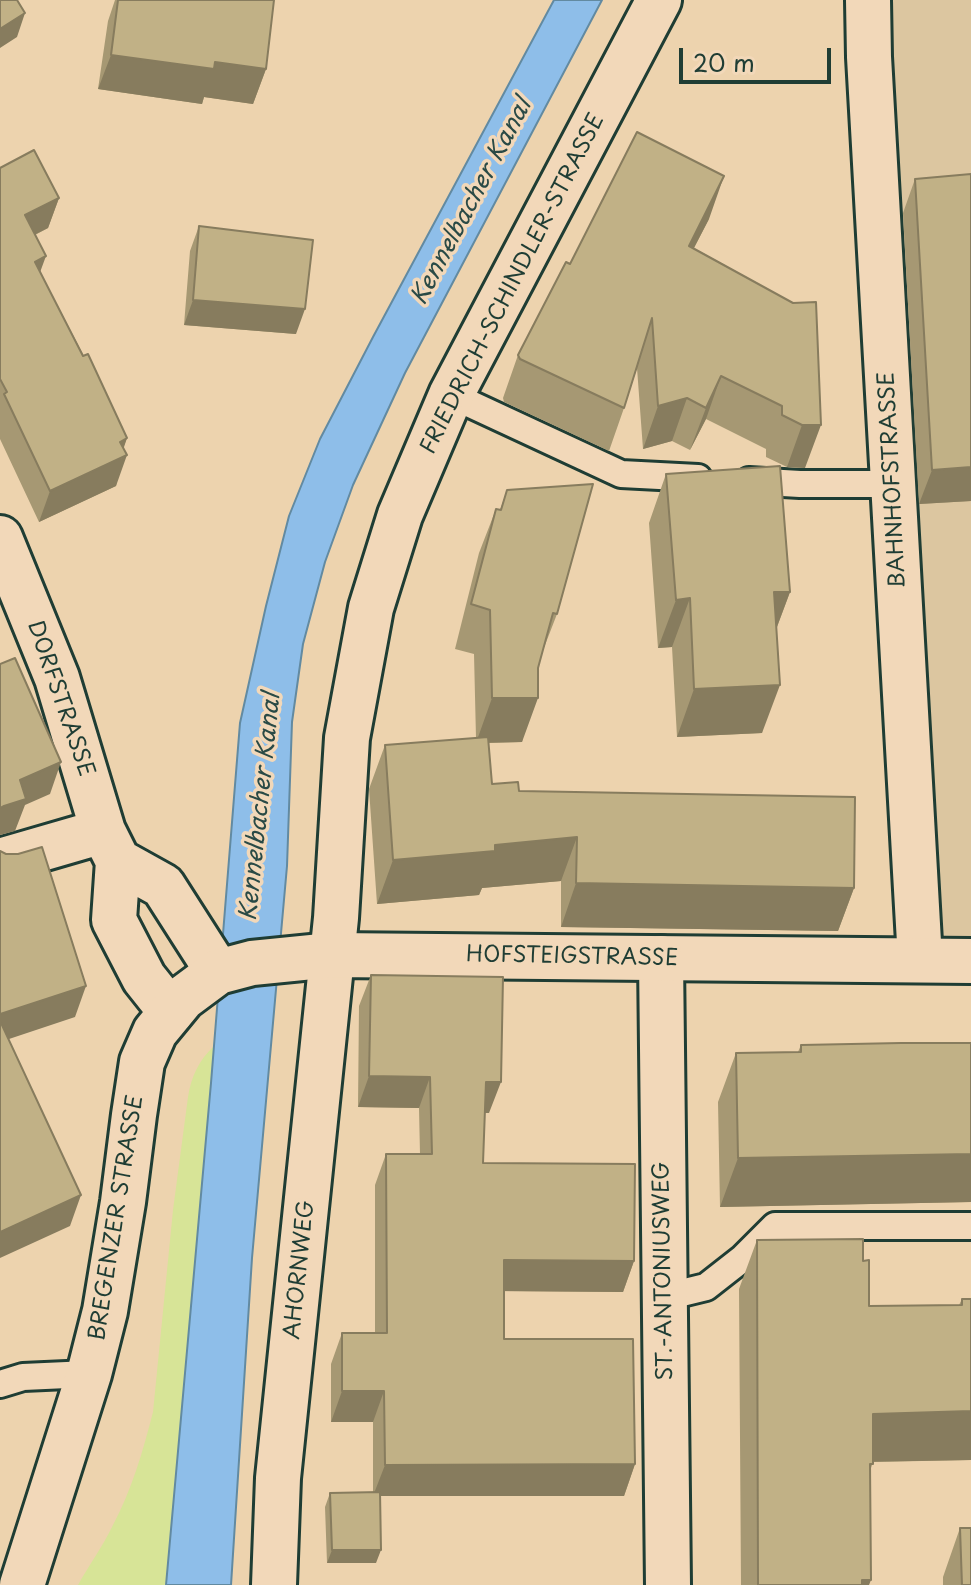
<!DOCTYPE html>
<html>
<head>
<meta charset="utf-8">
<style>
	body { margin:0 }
	#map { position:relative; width:971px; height:1585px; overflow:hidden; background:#edd3ae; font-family:"Playpen Sans",sans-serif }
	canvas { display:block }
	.scale { position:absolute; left:679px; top:48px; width:152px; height:36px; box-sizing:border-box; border:4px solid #1f3d34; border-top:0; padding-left:10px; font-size:24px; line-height:28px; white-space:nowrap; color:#1f3d34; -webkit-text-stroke:6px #f2d8b9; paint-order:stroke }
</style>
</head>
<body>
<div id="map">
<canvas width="971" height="1585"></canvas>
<div class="scale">20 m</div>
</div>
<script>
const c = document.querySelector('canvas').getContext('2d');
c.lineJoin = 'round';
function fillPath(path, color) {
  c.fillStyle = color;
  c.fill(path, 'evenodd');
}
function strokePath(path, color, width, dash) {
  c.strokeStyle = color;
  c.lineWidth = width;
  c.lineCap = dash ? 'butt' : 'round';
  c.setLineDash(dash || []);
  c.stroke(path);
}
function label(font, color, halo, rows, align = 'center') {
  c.font = font + ' "Playpen Sans",sans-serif';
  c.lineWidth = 7;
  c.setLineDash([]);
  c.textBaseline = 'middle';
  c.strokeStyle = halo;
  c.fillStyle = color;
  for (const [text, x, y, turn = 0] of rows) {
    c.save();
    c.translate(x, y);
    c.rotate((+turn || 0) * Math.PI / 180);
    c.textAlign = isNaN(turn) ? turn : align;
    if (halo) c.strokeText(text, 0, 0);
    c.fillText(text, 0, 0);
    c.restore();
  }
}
fillPath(new Path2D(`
	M886,0H971V943L932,944Z`), '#dcc6a0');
fillPath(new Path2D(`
	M214,1046L166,1585H78C89,1565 103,1546 113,1525C132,1489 143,1451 153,1412L173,1210L188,1097C191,1077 199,1060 214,1046Z`), '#d7e497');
const water = new Path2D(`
	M554,0H602L405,373L353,485L325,562L303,644L292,722L287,866L252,1258L231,1585H166L211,1083L240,723L266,606L289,516L320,439L373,337Z`);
fillPath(water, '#8ebee9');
strokePath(water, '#628aa1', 2);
const lane = new Path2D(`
	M451,395L621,474L698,478
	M749,481L800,484H893
	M665,1297L706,1287L743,1258L775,1226H971
	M0,1384L23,1377L89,1374`);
const street = new Path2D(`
	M868,0L869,57L920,960
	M0,538L57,678L103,831L118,861L114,920L144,978L171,1012
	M0,861L103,831
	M118,861L163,886L218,972
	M661,958L668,1585
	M274,1585L278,1478L336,918L347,738L371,608L400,515L451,395L659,0`);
const secondary = new Path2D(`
	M22,1585L89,1374L105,1311L123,1202L134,1115L142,1062L155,1032L183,998L218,972L252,963L332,955L971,961`);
strokePath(lane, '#1f3d34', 32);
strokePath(street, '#1f3d34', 50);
strokePath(secondary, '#1f3d34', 50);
strokePath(lane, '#f2d8b9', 26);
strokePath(street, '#f2d8b9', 44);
strokePath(secondary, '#f2d8b9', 44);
fillPath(new Path2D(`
	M115,0H274L266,69L253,104L204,97L202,104L98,89L108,21Z
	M0,168L59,198L48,228L35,235L40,272L127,438L123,448L116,486L39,522L0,439Z
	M971,174V501L919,504L903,213L915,179Z
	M709,219L694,248L793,303L805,468L787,467L766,457V449L706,419L690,450L672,441L643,449L637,368L624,408L609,451L504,402L503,398L518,355L570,264Z
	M199,226L296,334L184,325L190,251Z
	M666,474L790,592L777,627L762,733L677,737L672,647L658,648L649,523Z
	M507,490L557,614L540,658L522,742L488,743L492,784L519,791L854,888L838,931L561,927V881L482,888L479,895L377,904L369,789L385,745L476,738L474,654L455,649L479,553L496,509L500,510Z
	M371,975L489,1113H485L483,1163L634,1261L623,1292L504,1291V1339L635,1464L624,1496H380L376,1563H327L325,1507L330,1493L373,1492V1422H331V1364L342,1333H375V1185L386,1154H420L419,1108L358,1107L359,1006Z
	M971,1043V1202L720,1207L718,1102L736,1053L798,1052L801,1045Z
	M757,1240L863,1261L869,1306L959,1305L962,1299H971V1460L873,1462L870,1471L869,1585H741L739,1289Z
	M960,1528L971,1585H943V1577Z`), '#a69873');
fillPath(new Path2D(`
	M25,13L17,37L0,48V29Z
	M111,55L215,62L266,69L253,104L204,97L202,104L98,89Z
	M724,176L709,219L673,288L689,246Z
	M59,198L48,228L14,245L25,215Z
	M46,256L35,286V262Z
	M193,300L305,309L296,334L184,325Z
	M721,376L706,419L690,450L706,408Z
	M687,398L672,441L643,449L658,406Z
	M802,425H821L805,468L787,467Z
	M127,438L120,459L127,455L116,486L39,522L50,491L120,442Z
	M971,467V501L919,504L932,470Z
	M774,592H790L772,640Z
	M690,598L672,647L658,648L676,600Z
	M780,685L762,733L677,737L694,689Z
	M492,698H538L522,742L476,743Z
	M61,762L50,794L25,805L15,831L0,835V808L20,780Z
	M577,837L561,881L482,888L479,895L377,904L393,860L495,845Z
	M576,883L854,888L838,931L561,927Z
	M86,986L75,1017L0,1042V1014Z
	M369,1076L430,1077L419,1108L358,1107Z
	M486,1082H501L489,1113H475Z
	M971,1154V1202L720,1207L738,1158Z
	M81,1195L70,1226L0,1258V1232Z
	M504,1260L634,1261L623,1292L492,1291Z
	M342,1391H384L373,1422H331Z
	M971,1411V1460L855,1462L873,1414Z
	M635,1464L624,1496H373L385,1465Z
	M332,1550H381L376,1563H327Z
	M862,1580H871L869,1585H860Z`), '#877c5e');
const building = new Path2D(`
	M0,0H17L25,13L0,29Z
	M118,0H274L266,69L215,62L214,69L111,55Z
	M637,132L724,176L689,246L793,303L816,302L821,425H802L782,415V406L721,376L706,408L687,398L658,406L652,318L624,408L520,359L518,355L566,262L570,264Z
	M34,150L59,198L25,215L46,256L35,262L83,356L88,354L127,438L120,442L127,455L50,491L4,394L7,392L0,379V168Z
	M971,174V467L932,470L915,179Z
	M199,226L313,240L305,309L193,300Z
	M780,466L790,592H774L780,685L694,689L690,598L676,600L666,474Z
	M593,484L557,614L553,613L538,668V698H492L490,610L471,604L496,509L501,510L507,490Z
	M15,658L61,762L20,780L26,799L4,806L0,808V664Z
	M488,737L492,784L518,782L519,791L855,797L854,888L576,883L577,837L495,845V851L393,860L385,745Z
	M42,847L86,986L0,1014V851L6,854H18Z
	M371,975L503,977L501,1082H486L483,1163L635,1164L634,1261L504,1260V1339H633L635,1464L385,1465L384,1391H342V1333H387L386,1154H432L430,1077L369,1076Z
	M0,1021L81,1195L0,1232Z
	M901,1043H971V1154L738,1158L736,1053L801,1052V1045Z
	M863,1239V1261L869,1260V1306L962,1305V1299H971V1411L873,1414V1464H870L871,1580H862V1585H758L757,1240Z
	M380,1492L381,1550H332L330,1493Z
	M960,1528H971V1585H962Z`);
fillPath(building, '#c1b186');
strokePath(building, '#877c5e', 2);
label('22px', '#1f3d34', '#f2d8b9', [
	["FRIEDRICH-SCHINDLER-STRASSE",513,284,-63],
	["BAHNHOFSTRASSE",893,480,-93],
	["DORFSTRASSE",60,699,71],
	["HOFSTEIGSTRASSE",572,957,1],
	["BREGENZER STRASSE",117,1218,-81],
	["AHORNWEG",300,1270,-84],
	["ST.-ANTONIUSWEG",664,1271,-91]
]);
label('italic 24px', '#2a4a46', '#f2d8b9', [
	["Kennelbacher Kanal",472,202,-62],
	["Kennelbacher Kanal",261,807,-84]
]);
</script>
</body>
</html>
